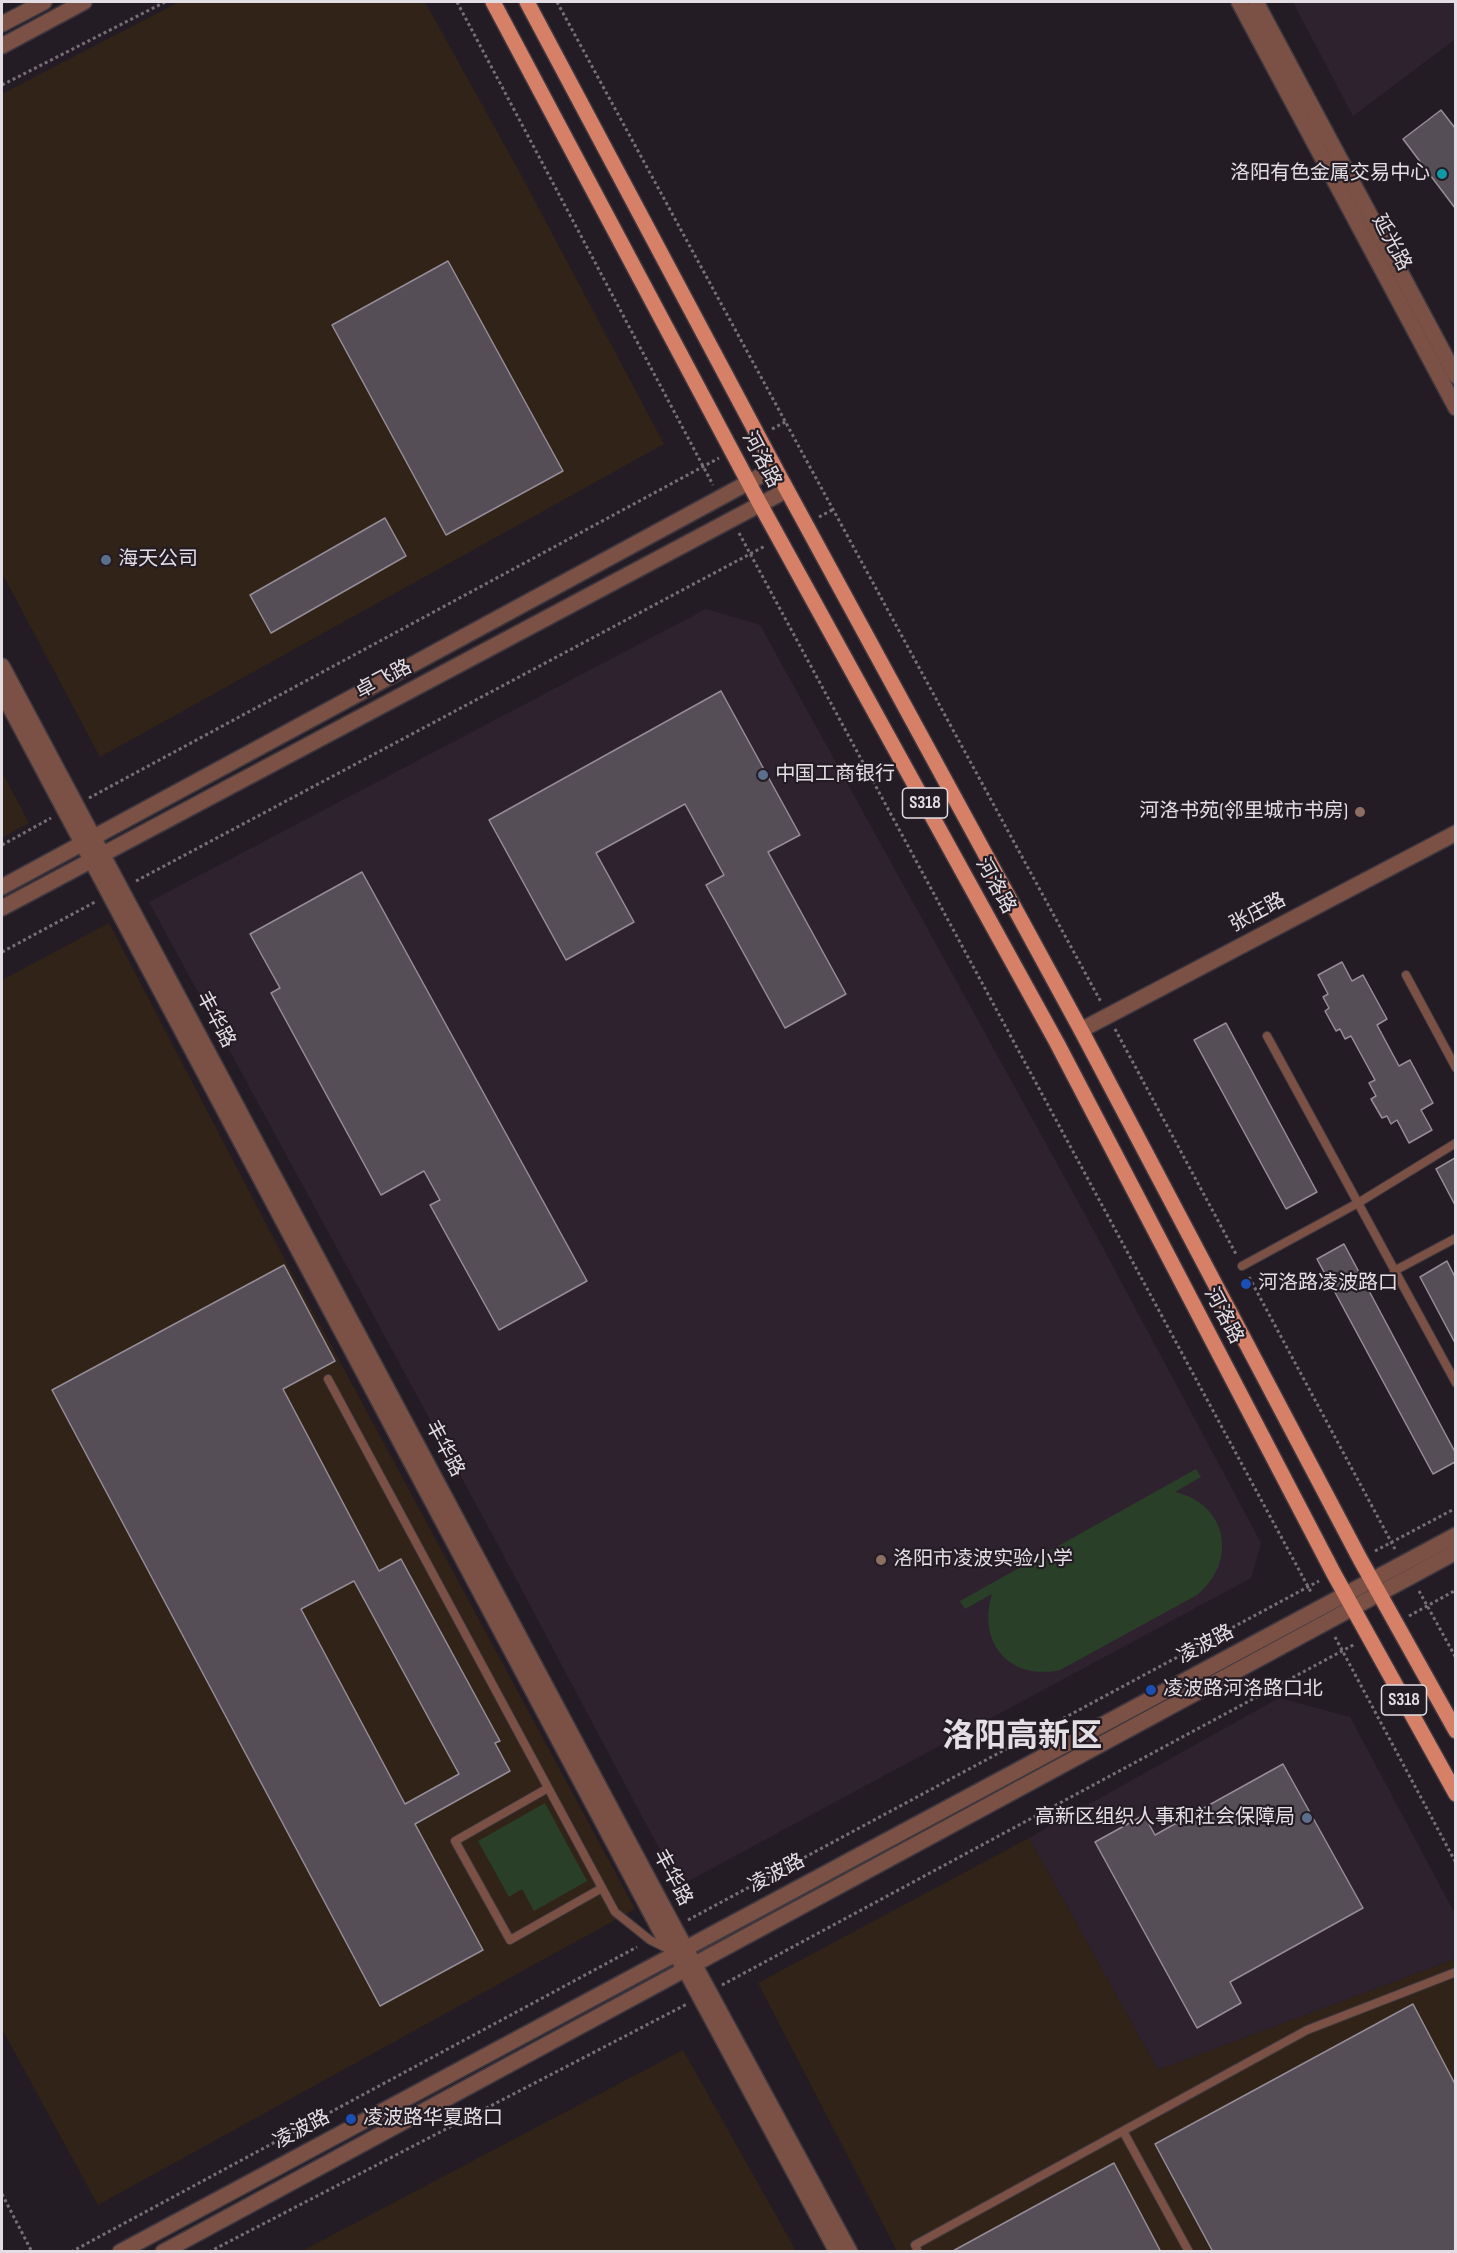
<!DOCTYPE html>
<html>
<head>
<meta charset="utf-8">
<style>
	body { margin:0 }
	#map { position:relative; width:1457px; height:2253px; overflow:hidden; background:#241c24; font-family:"Sofia Sans Condensed",sans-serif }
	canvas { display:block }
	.frame { position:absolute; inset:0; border:3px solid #e3dee3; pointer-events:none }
</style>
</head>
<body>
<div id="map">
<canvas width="1457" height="2253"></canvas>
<div class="frame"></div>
</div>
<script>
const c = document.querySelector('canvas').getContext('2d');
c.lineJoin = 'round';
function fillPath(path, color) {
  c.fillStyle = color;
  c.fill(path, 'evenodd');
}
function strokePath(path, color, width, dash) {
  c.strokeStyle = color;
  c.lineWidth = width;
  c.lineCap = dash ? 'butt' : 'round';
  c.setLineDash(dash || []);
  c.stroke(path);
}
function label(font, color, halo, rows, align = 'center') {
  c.font = font + ' "Sofia Sans Condensed","Noto Sans SC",sans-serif';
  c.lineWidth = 4.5;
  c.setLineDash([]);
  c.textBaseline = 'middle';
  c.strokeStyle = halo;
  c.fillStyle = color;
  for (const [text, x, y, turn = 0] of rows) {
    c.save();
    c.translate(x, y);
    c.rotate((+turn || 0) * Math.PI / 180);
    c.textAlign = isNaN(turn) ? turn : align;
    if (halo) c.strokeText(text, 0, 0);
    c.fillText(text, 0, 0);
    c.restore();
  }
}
fillPath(new Path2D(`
	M1293,2H1455V39L1353,116Z
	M706,609L760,625L1088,1220L1261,1543L1251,1578L679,1886L496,1541L149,902Z
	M1279,1698L1350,1717L1455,1914V1959L1158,2070L1029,1838Z`), '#2f222f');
fillPath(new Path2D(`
	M179,2H425L520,173L664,444L100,757L2,573V94Z
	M2,772L29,823L2,838Z
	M109,923L284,1258L635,1909L98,2205L2,2029V980Z
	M1029,1838L1158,2070L1455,1959V2251H897L758,1983Z
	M683,2050L796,2251H302Z`), '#312317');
fillPath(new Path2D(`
	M1196,1469L1201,1477L1175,1492C1228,1504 1238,1562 1197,1595L1060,1670C1009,1681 977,1642 992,1594L965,1609L960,1601Z
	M545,1803L587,1881L534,1911L522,1889L509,1897L478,1841Z`), '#2a3f27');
const building = new Path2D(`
	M1441,110L1455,128V208L1403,139Z
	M448,261L563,471L446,535L332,325Z
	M385,518L406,556L271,633L250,595Z
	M721,691L800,835L768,852L846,994L785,1028L706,885L724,875L685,804L596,853L634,922L566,960L489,820Z
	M362,872L587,1281L499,1330L430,1205L440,1200L424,1171L381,1195L271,993L280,988L250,934Z
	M1342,962L1352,981L1363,975L1387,1019L1377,1025L1399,1066L1410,1060L1433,1103L1421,1110L1432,1130L1409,1143L1397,1120L1391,1124L1387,1116L1382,1118L1371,1099L1376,1096L1369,1083L1375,1080L1351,1036L1345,1039L1340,1029L1336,1031L1325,1011L1329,1008L1323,997L1328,994L1318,975Z
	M1226,1023L1317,1192L1286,1209L1194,1040Z
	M1455,1158V1205L1436,1169Z
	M1344,1244L1455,1452V1462L1433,1474L1317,1259Z
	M1447,1261L1455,1277V1343L1420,1277Z
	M284,1265L335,1361L283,1389L379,1571L401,1559L500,1741L495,1743L510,1771L415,1824L483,1950L380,2006L52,1390ZM354,1581L459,1774L405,1804L301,1609Z
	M1283,1764L1363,1908L1230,1982L1241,2003L1197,2028L1095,1842L1144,1815L1155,1835Z
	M1413,2004L1455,2084V2252H1213L1155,2144Z
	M1114,2163L1161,2252H951Z`);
fillPath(building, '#564e57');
strokePath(building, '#958c97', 1.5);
const service = new Path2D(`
	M1406,975L1456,1068
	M1267,1036L1358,1203L1456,1143
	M1242,1266L1358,1203L1456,1383
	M1394,1271L1456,1238
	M328,1379L615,1912L650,1940L668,1949
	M548,1788L455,1841L510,1940L602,1888
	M1123,2131L1189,2252
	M918,2252L915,2245L1307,2030L1456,1972`);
const minor = new Path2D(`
	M1081,1030L1456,833`);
const tertiary = new Path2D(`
	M1239,2L1456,408
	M1256,2L1456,376
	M2,24L44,2
	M2,46L84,2
	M2,666L674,1927L850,2252
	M2,692L662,1934L685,1969L837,2252
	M2,887L775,468
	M2,908L787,490
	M120,2252L1456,1535
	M163,2252L1456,1552`);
const primary = new Path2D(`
	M493,2L760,504L1057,1043L1334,1574L1456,1794
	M527,2L781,479L1081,1030L1360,1559L1456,1731`);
strokePath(service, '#3f373f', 10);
strokePath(minor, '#3f373f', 18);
strokePath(tertiary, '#3f373f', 18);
strokePath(primary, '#3f373f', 18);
strokePath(new Path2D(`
	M457,2L713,485
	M557,2L1101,1002
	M2,85L165,2
	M772,429L787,421
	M819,517L834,509
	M739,533L1312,1594
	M89,798L719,458
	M2,845L51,818
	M136,881L765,546
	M2,952L95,902
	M1115,1029L1237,1256
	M1249,1277L1395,1549
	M1375,1551L1456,1508
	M1419,1591L1456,1658
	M1409,1616L1456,1590
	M1335,1637L1456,1863
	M688,1920L1319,1581
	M722,1985L1355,1644
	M2,2194L32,2252
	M71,2252L637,1947
	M209,2252L687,2004`), '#766f76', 3, [3, 3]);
strokePath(service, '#7a5144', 8);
strokePath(minor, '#7a5144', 15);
strokePath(tertiary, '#7a5144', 15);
strokePath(primary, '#d68067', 15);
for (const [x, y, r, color] of [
	[1442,174,6,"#0f9aa8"],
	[106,560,6,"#5c6f8a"],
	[763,775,6,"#5c6f8a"],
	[1360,812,6,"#8d6e63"],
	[1246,1284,6,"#1a4fb4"],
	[881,1560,6,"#8d6e63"],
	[1151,1690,6,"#1a4fb4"],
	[1307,1818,6,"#5c6f8a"],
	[351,2119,6,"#1a4fb4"]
]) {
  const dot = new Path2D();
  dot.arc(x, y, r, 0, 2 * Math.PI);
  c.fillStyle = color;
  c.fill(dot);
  strokePath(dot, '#241c24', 2);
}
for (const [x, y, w] of [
	[925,803,45],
	[1404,1700,45]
]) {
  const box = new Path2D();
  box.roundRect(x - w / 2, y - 15, w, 30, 4.5);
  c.fillStyle = '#241c24';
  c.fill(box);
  strokePath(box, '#e3dee3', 1.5);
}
label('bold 18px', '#e3dee3', null, [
	["S318",925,803],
	["S318",1404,1700]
]);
label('20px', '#e3dee3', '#241c24', [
	["洛阳有色金属交易中心",1430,174,"right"],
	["海天公司",118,560],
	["中国工商银行",775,775],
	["河洛书苑(邻里城市书房)",1348,812,"right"],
	["河洛路凌波路口",1258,1284],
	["洛阳市凌波实验小学",893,1560],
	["凌波路河洛路口北",1163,1690],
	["高新区组织人事和社会保障局",1295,1818,"right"],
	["凌波路华夏路口",363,2119]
], 'left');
label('20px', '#e3dee3', '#241c24', [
	["延光路",1391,243,62],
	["河洛路",761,460,62],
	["卓飞路",384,680,-28],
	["河洛路",995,886,61],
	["张庄路",1258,913,-28],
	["丰华路",215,1020,62],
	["河洛路",1223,1316,62],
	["丰华路",444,1449,62],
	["凌波路",1206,1645,-28],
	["凌波路",777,1874,-28],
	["丰华路",672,1878,62],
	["凌波路",302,2130,-28]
]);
label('bold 32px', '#e3dee3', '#241c24', [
	["洛阳高新区",1022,1738]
]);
</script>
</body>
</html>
